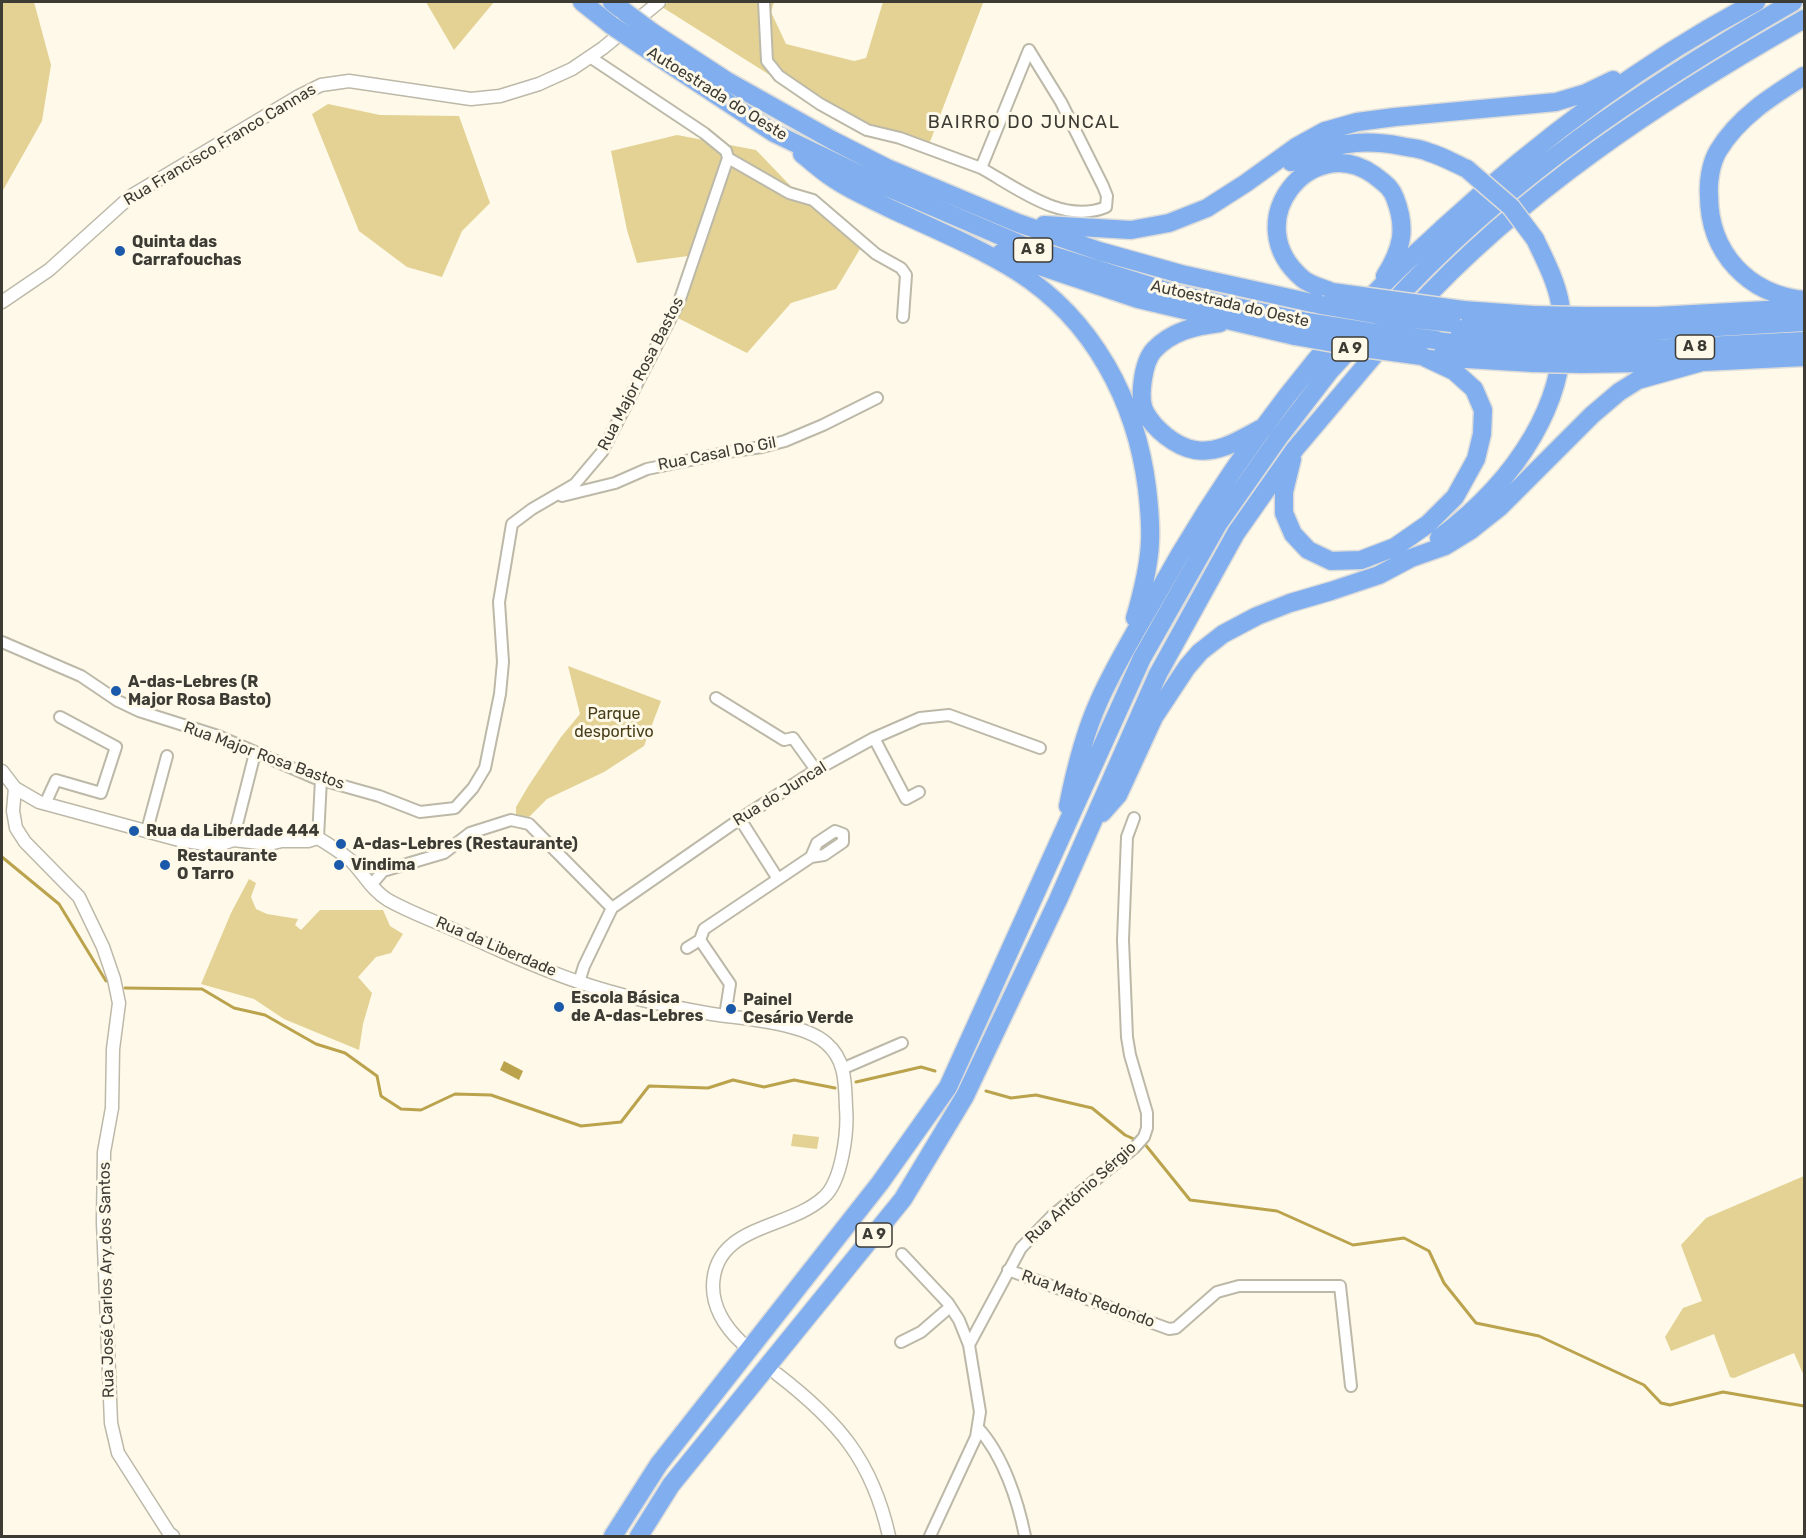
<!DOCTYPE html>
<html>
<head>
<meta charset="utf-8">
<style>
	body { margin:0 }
	#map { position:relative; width:1806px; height:1538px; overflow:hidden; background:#fef9e9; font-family:Rubik,sans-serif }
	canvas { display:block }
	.frame { position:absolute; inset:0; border:3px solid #3c3b34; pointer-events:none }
</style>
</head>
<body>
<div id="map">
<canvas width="1806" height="1538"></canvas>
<div class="frame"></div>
</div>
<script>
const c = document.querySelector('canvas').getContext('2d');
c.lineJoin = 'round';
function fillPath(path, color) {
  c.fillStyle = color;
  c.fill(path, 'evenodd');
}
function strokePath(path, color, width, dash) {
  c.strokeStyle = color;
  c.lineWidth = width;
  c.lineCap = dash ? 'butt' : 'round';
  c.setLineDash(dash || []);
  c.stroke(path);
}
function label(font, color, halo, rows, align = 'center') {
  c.font = font + ' Rubik,sans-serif';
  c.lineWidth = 6;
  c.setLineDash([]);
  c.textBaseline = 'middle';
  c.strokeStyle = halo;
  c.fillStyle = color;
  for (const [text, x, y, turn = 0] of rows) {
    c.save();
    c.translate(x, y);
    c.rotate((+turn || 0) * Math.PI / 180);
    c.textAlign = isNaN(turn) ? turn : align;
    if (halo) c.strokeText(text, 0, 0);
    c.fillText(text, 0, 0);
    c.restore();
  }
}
fillPath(new Path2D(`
	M2,2H34L51,65L42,121L2,192Z
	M426,2H494L454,50Z
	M669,2H774L771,12L786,44L854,61L866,58L883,2L983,3L928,147L857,130L662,7Z
	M328,104L380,115L459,116L490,203L462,231L442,277L407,267L359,231L312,114Z
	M677,135L756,150L808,204L860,249L836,289L791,303L747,353L668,313L688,256L637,263L627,230L611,151Z
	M568,666L661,701L644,746L604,772L547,799L529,817L516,816V807L529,785L561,737L580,714Z
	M249,879L256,883L251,897L256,909L267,914L298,919L295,925L301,930L320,910H383L390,926L403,934L391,953L376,957L358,977L372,993L363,1024L359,1050L284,1019L254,999L201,984L231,913Z
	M793,1134L819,1137L817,1149L791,1146Z
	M1804,1176V1376L1794,1353L1734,1378L1730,1377L1714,1334L1671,1351L1665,1337L1683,1308L1702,1301L1681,1245L1706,1218Z`), '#e3d293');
fillPath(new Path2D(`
	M504,1061L523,1071L519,1080L500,1070Z`), '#baa34c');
strokePath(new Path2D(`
	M2,857L59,904L106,981
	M125,988L202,989L234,1008L265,1015L316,1044L345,1053L377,1076L381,1096L401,1109L421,1110L455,1094L491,1095L581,1126L621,1122L649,1086L708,1088L733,1080L764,1087L794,1080L835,1088
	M856,1082L921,1067L935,1071
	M986,1091L1011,1098L1036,1095L1092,1108L1125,1135L1136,1140
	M1144,1143L1190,1200L1277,1211L1353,1245L1404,1238L1429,1251L1444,1283L1476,1323L1539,1336L1644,1385L1661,1403L1670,1405L1723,1392L1804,1406`), '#baa34c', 3);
const minor = new Path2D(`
	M764,2L767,61L779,76L820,104L867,130L900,138L981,168L1029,50
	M590,57L704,133L726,151L728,158L789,193L813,200L876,254L901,268L906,275L903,317
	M981,168C1017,188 1063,225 1106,207L1107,196L1103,186L1061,102L1029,50
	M562,496L615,483L647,469L734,451L762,447L785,441L823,425L877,398
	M2,642L81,676L118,701L139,711L218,736L315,778L379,796L420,812L455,808L473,788L485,768L500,694L503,662L499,602L512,524L532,509L575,484L602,452L679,302L728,158
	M716,698L784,740L793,738L816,770
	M874,738L906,799L919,792
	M45,804L56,780L101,793L116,747L60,717
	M740,819L778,879
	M147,830L167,756
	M318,838L321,779
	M233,840L255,753
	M372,884L383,871L444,853L470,833L511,820L529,824L612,908
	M700,940L730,984L725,1016
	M687,948L700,940L704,929L811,857L824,855L843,842V834L835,831L817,843L811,857
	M579,982L584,966L612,908L740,819L816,770L874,738L920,718L949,715L1040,748
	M844,1068L902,1043
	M902,1254L948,1303L959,1320L969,1345L980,1412L976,1437L930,1536
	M1008,1270L1169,1329L1176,1328L1217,1292L1239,1286H1340L1351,1386
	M901,1342L921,1332L950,1307
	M969,1345L1021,1248L1052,1216L1135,1147L1144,1137L1147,1128V1113L1130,1055L1127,1037L1123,940L1127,837L1134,818
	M978,1428C1003,1455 1018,1501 1025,1536`);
const tertiary = new Path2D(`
	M2,302L49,270L131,196L299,96L321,85L349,81L471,99L500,96L539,84L572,69L603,48L659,2
	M2,771L15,788L39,802L179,840L205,844H222L233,840L269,844L282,841H308L318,838C328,844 339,851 349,859C362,871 372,891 388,900C411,913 437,922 461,933C500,950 539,969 579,982C622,997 668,1006 712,1014C743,1019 802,1022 826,1043C846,1060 845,1083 846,1108C848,1131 842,1181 824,1197C789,1230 714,1224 713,1286C713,1309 725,1327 742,1343
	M15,788L13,811L16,828L25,842L79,897L103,947L114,979L119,1003L113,1049L112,1108L104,1152L103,1222L111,1423L118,1453L169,1533L173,1536
	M777,1374C838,1421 872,1460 889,1536`);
const motorway = new Path2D(`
	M582,2L611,25
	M612,2L625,12
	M652,32L727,81L832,140L887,168L1018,223L1099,251L1181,274L1321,305
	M642,46L774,133L880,184L1029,248L1176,294L1307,322
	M1804,76C1772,96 1738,117 1718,151C1711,163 1708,181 1709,195C1709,253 1748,294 1804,300
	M802,154C812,162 821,170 831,177C849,190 871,199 891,209C932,228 980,248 1018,272C1093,320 1136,401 1147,488C1149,505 1151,524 1150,542C1149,567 1142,594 1135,618
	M1291,162C1329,144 1360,138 1401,146C1410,148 1420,148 1428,152C1442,156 1454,163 1467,169
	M1044,225L1131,230L1169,223L1207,208L1246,183L1296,147L1325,131L1357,122L1395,117L1556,102L1586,93L1613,80
	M1001,253L1138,299L1295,336
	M1332,292C1323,288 1310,285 1303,279C1236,223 1311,130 1374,175C1384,183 1391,187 1395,198C1407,229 1402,249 1385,276
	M1463,310L1533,315
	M1385,311C1504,180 1642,89 1793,2
	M1411,313C1521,192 1663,99 1804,19
	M1584,316H1657L1803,308
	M1220,323C1195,326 1172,331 1154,350C1143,362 1138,398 1145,412C1154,429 1176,447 1195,450C1219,454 1241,439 1260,429
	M1452,323L1534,330
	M1585,332L1666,330L1804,322
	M1436,340L1533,347
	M1584,349L1668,348L1804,341
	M1435,357L1533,363
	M1582,364L1702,362L1804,357
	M1292,459L1284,492V513L1293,534L1308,550L1331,561L1361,560L1395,547L1428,524L1455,497L1476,459L1482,434L1483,410L1474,389L1454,371L1422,356
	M1439,538C1512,484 1576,399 1560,303C1556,281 1545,260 1535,239
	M1068,806C1075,771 1084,734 1099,701C1115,665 1136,631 1156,596C1217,486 1290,383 1376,292C1397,269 1421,249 1443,228C1538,141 1642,62 1756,2
	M1102,813L1118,795L1154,717L1187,667L1200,652L1223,634L1257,616L1290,603L1331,591L1379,575L1411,558L1445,546L1471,530L1500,507L1592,415L1619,392L1638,380L1702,362
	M613,1536L659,1464L880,1183L948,1087L1142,658L1218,524L1279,437L1329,372L1362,336
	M639,1536L671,1485L903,1199L965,1096L1058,900L1158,674L1236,533L1295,449L1387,340`);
strokePath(minor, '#bdb9a9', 14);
strokePath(tertiary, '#bdb9a9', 15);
strokePath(motorway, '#dcdcda', 21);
strokePath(minor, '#fff', 10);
strokePath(tertiary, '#fff', 12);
strokePath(motorway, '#80aeef', 18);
const motorwayBridge = new Path2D(`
	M625,12L652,32
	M611,25L642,46
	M1467,169L1511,207L1535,239
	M1332,292L1463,310
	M1321,305L1385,316L1452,323
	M1533,315L1584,316
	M1307,322L1370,332L1436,340
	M1534,330L1585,332
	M1295,336L1356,347L1422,356
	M1533,347L1584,349
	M1533,363L1582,364`);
strokePath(motorwayBridge, '#dcdcda', 21, []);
strokePath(motorwayBridge, '#80aeef', 18);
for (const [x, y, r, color] of [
	[120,251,6,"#1b59aa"],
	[116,691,6,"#1b59aa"],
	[134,831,6,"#1b59aa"],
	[341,844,6,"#1b59aa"],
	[165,865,6,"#1b59aa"],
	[339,865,6,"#1b59aa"],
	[559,1007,6,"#1b59aa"],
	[731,1009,6,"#1b59aa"]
]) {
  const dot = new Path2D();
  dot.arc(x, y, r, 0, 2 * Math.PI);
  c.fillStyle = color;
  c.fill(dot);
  strokePath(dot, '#fef9e9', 2);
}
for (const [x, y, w] of [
	[1033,250,39],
	[1695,347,39],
	[1350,349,36],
	[874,1235,36]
]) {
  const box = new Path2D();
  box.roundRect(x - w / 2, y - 12, w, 24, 4.5);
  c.fillStyle = '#fef9e9';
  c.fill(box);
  strokePath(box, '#3c3b34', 1.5);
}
label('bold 15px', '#3c3b34', null, [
	["A 8",1033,250],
	["A 8",1695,347],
	["A 9",1350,349],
	["A 9",874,1235]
]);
label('16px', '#3c3b34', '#fef9e9', [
	["Autoestrada do Oeste",717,94,32],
	["Rua Francisco Franco Cannas",220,145,-31],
	["Autoestrada do Oeste",1230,304,13],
	["Rua Major Rosa Bastos",641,374,-63],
	["Rua Casal Do Gil",717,454,-11],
	["Rua Major Rosa Bastos",264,756,20],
	["Rua do Juncal",780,794,-32],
	["Rua da Liberdade",496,947,23],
	["Rua António Sérgio",1081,1193,-42],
	["Rua José Carlos Ary dos Santos",107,1280,-91],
	["Rua Mato Redondo",1088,1299,20]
]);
label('bold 16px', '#3c3b34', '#fef9e9', [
	["Quinta das",132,242],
	["Carrafouchas",132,260],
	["A-das-Lebres (R",128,682],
	["Major Rosa Basto)",128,700],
	["Rua da Liberdade 444",146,831],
	["A-das-Lebres (Restaurante)",353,844],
	["Restaurante",177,856],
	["O Tarro",177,874],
	["Vindima",351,865],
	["Escola Básica",571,998],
	["de A-das-Lebres",571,1016],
	["Painel",743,1000],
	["Cesário Verde",743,1018]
], 'left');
label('16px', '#473d18', '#fef9e9', [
	["Parque",614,714],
	["desportivo",614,732]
]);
c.letterSpacing = '1.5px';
label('18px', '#3c3b34', '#fef9e9', [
	["BAIRRO DO JUNCAL",1024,123]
]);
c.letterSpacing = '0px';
</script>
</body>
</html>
